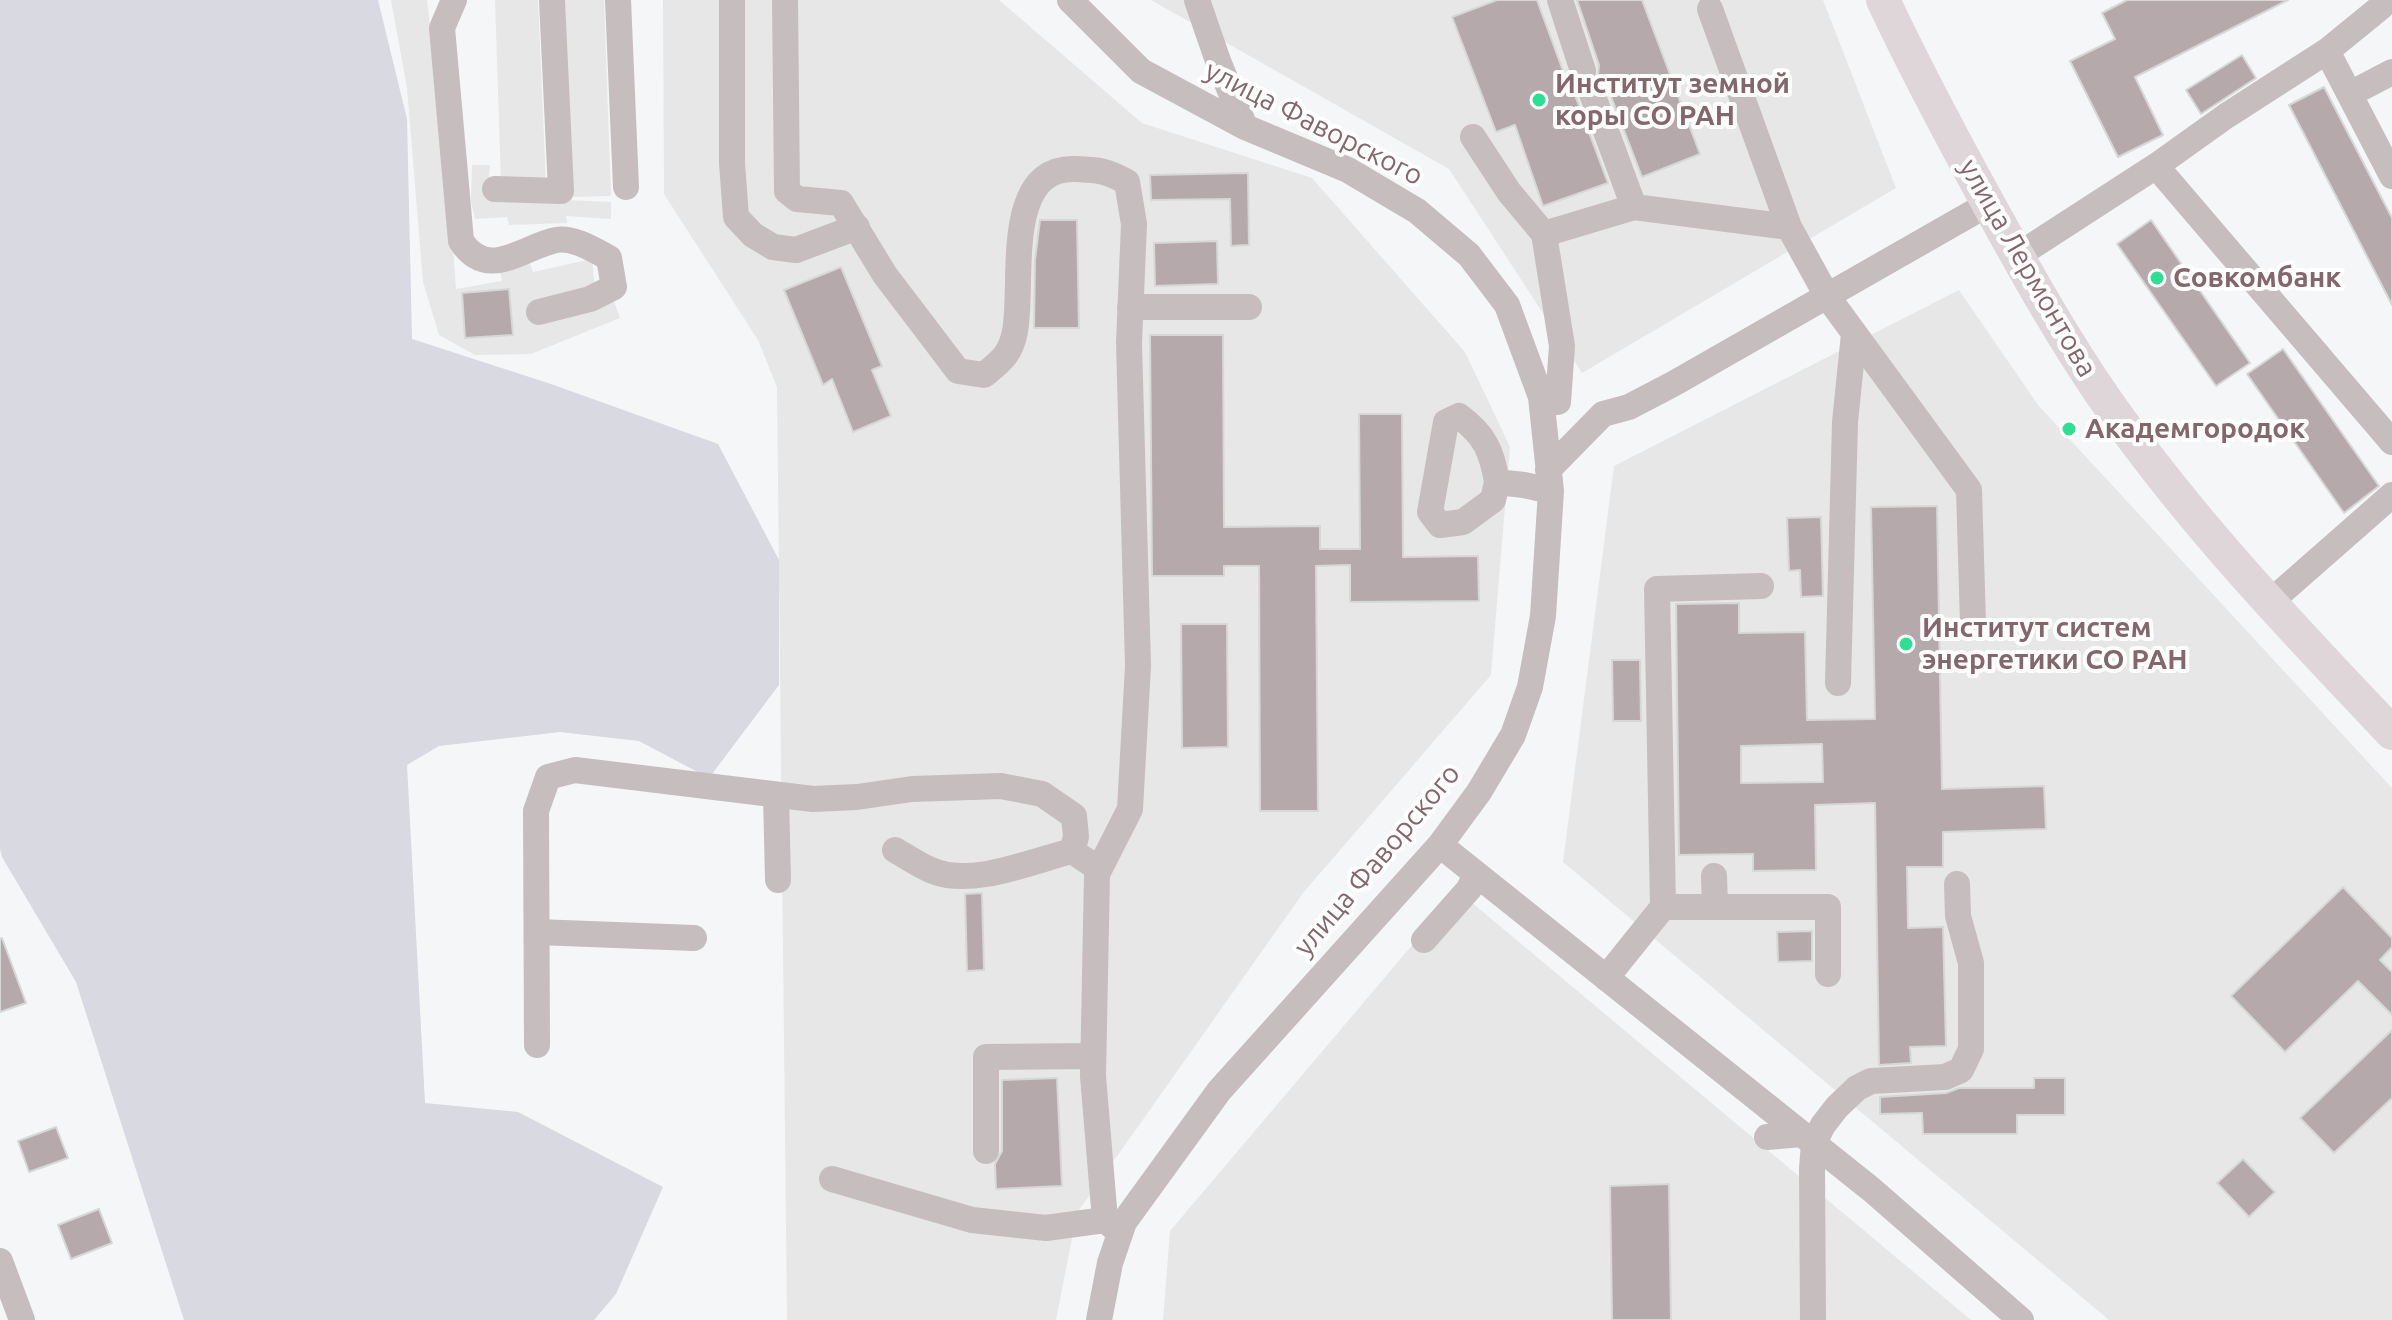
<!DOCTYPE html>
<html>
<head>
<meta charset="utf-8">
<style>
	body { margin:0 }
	canvas { display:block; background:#f4f6f7 }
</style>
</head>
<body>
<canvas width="2392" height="1320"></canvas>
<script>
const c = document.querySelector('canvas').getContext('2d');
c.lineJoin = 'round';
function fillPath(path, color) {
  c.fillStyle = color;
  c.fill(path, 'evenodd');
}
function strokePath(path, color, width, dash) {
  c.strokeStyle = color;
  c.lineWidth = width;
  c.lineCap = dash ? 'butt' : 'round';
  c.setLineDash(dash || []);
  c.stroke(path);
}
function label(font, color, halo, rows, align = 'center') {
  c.font = font + ' Ubuntu,sans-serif';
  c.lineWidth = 8;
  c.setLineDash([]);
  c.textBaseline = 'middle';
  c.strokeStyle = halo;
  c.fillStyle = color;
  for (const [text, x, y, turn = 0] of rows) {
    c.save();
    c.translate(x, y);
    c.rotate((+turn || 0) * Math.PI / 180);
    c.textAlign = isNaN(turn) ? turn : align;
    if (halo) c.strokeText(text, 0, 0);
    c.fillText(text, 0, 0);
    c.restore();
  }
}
fillPath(new Path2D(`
	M391,0H427L448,178L456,289L502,281L500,272L529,260L533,272L592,259L595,290L612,296L620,318L531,354L475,355L439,335L423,282L407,88Z
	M495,0H538L546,184L501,182Z
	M565,0H604L611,196L573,197Z
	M663,0H999L1142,123L1312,178L1465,352L1510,447L1491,675L1303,893L1077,1213L1056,1320H787L777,387L758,340L664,194Z
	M1151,0H1823L1896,188L1582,373L1449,169Z
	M472,165H490L487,197L611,202V219L566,216L567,223L509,225L507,217L475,219L471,201Z
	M1959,290L2038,405L2392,788V1320H2109L1563,862L1614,466Z
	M1458,891L1971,1320H1163L1170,1231Z`), '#e7e7e8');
fillPath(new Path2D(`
	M0,0H378L407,119L412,339L551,384L718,444L779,560V685L709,778L639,741L560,732L439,746L407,765L425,1103L518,1112L663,1187L616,1294L594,1320H184L76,982L2,857L0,849Z`), '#d8d9e1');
const building = new Path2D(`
	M1497,0H1537L1566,79L1569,77L1575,84V95L1608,183L1543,206L1515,125L1496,132L1452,17Z
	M1577,0H1642L1700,154L1642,177L1605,81L1598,75L1599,65Z
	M2127,0H2288L2135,77L2163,135L2118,157L2070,61L2115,39L2102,13Z
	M2242,55L2256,78L2201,114L2186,90Z
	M2324,87L2392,218V305L2289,105Z
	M1248,173L1249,245L1231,246L1230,199L1151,200L1150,175Z
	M1040,220H1077L1079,328H1034L1035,260Z
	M2151,220L2250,363L2216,386L2117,244Z
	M1217,241L1218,284L1155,286L1154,243Z
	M841,267L882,366L872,370L891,416L853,432L832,379L823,385L784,290Z
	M509,289L513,335L465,338L462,293Z
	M1150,335H1223L1224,527L1320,526V549H1360L1359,414H1402L1403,557L1478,556L1479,601L1350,602V565L1316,566L1318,811H1260L1259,566H1224V576H1152Z
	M2283,349L2379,486L2344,513L2247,374Z
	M1937,506L1942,789L2044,786L2046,829L1943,832V867H1907L1908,928L1943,927L1946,1046L1910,1047L1911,1063L1879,1065L1875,803L1815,805L1816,870L1753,871V854L1679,855L1676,604L1739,603V633L1805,632L1807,720L1875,719L1871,507ZM1822,744L1823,782L1741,783V746Z
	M1821,517L1823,596L1801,597L1800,570L1789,571L1787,518Z
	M1181,624H1227L1228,747L1182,748Z
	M1612,660H1640L1641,721H1613Z
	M2343,887L2392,938V947L2380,960L2392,972V1015L2358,981L2285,1052L2231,996Z
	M982,893L984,970L967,971L965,894Z
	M1812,931V961L1778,962L1777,932Z
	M2,938L26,1003L0,1012V939Z
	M2392,1030V1098L2334,1153L2300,1118Z
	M1057,1078L1062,1186L996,1189L995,1164L1002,1151V1080Z
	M2034,1078H2065V1115H2017V1134H1923L1922,1113L1880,1114V1097L1946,1093L1959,1088H2034Z
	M56,1127L68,1158L29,1172L18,1141Z
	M2243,1159L2275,1192L2249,1217L2217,1183Z
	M1669,1184L1671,1320H1612L1610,1186Z
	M99,1209L112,1243L71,1259L58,1225Z`);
fillPath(building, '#b6a9ac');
strokePath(building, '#d6d8d8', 2);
strokePath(new Path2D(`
	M454,0L442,28L461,241C488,282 522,247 556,240C574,237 594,250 609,258L614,287L590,299L539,312
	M618,0L626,187
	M732,0V163L736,217L753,235L773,247L796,250L857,227
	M785,0L787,191L797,199L841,203L885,275L958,371L984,375C1001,361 1011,354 1015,331C1024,284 1002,168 1074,169C1099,170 1105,170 1127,182L1134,224L1129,343L1138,666L1130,809L1097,874L1093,1076L1105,1220L1119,1232
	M1070,0L1141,71L1245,127L1348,170L1417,211L1469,255L1507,305L1541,397L1551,491L1543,616L1530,687L1513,735L1479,792L1440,845L1219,1091L1124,1222L1110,1263L1099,1320
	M1197,0L1218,61L1245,127
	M1560,0L1583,71
	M1710,9L1789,227L1827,296L1969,490L1973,624
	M2327,51L2392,176
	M1590,88L1634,207
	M2350,94L2392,72
	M1473,137L1509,192L1544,234L1562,346L1558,402
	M2156,166L2392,442
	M495,189L561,191L552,0
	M1544,234L1634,207L1789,227
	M2017,256L2156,166L2226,116L2327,51L2381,7L2385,0
	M1130,307H1249
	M1548,470L1603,414L1629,407L1673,384L1988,204
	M1497,482C1492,452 1485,435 1459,416L1446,422L1430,512L1440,525L1463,522L1493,500L1497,482L1524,485L1551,491
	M2269,603L2392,495
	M1838,683L1845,422L1854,334
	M776,795L778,880
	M1440,845L1872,1190L2021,1320
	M895,850C907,857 920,866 933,871C973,887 1032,861 1072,851
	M1714,876L1715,907
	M1663,907H1828V974
	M537,932L694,938
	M1424,940L1469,889L1476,874
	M1606,978L1663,907L1657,589L1761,586
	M537,1045L536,811L548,777L575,770L813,799L857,797L912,789L1001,786L1042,794L1074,816L1076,837L1072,851L1099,869
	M1767,1137L1802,1134
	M986,1151V1057L1093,1056
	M832,1179L972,1220L1046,1228L1105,1220
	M0,1261L22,1320
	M1813,1320L1812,1169L1814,1143L1823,1125L1837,1107L1857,1088L1871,1081L1945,1077L1961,1070L1971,1049V963L1958,916L1957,884`), '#c6bdbf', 26);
strokePath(new Path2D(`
	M1883,0C1914,66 1948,130 1983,194C2022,265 2061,336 2107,402C2191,522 2292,628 2392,733`), '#ded6d9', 34);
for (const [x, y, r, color] of [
	[1539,100,8,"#2bdf93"],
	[2157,278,8,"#2bdf93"],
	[2069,429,8,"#2bdf93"],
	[1906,644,8,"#2bdf93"]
]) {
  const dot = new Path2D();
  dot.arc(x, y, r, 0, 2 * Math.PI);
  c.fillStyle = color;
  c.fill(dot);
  strokePath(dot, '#fff', 3);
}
label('bold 28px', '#84666d', '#fff', [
	["Институт земной",1555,84],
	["коры СО РАН",1555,116],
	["Совкомбанк",2173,278],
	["Академгородок",2085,429],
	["Институт систем",1922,628],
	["энергетики СО РАН",1922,660]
], 'left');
label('28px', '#84666d', '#fff', [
	["улица Фаворского",1314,123,27],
	["улица Лермонтова",2028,268,60],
	["улица Фаворского",1377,860,-50]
]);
</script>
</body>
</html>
